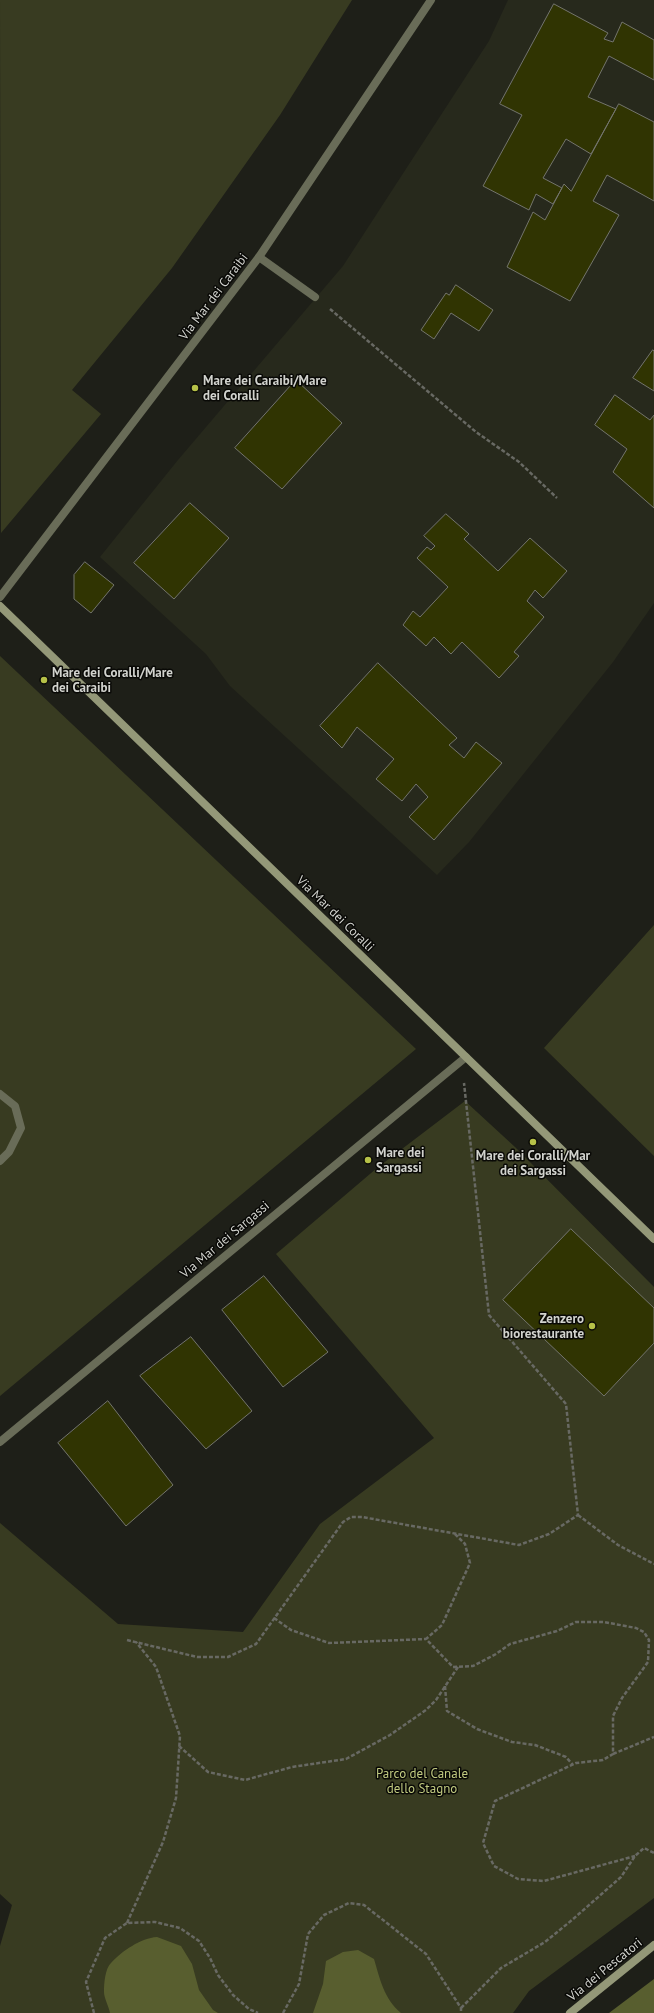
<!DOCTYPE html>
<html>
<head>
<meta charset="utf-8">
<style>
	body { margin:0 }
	canvas { display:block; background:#1e1f18 }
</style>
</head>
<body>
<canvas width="654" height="2013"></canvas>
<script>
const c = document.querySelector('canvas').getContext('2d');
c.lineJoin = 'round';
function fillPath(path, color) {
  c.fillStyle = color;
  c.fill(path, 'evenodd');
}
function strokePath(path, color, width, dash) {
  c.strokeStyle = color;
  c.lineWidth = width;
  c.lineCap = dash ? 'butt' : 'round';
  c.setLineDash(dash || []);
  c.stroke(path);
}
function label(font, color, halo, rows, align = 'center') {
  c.font = font + ' "PT Sans",sans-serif';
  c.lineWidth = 3;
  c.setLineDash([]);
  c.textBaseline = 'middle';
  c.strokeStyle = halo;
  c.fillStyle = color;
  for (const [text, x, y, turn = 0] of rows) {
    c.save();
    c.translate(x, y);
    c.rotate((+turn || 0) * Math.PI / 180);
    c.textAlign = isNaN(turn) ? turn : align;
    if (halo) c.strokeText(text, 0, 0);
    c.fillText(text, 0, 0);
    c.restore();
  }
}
fillPath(new Path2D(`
	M508,0H654V603L613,662L469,842L437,875L230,686L206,654L100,557L178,460L343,266L489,41Z`), '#27291c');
fillPath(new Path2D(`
	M0,0H352L280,115L172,268L72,390L101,414L1,533Z
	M0,656L416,1049L0,1396Z
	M654,925V1156L544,1048Z
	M465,1101L515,1147L654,1287V1898L529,1991L513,2013H0V1946L12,1905L0,1894V1523L118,1624L243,1632L320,1524L434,1438L276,1254L377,1168Z`), '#383b21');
fillPath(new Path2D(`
	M157,1937L181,1946L192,1964L199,1990L213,2010L218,2013H110C109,2007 104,1998 104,1992C104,1983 105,1969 111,1963C122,1951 141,1938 157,1937Z
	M358,1950L374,1959C380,1979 384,1999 401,2013H313L323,1984L326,1961L343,1952Z
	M654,1979V2013H609Z`), '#585e2f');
const building = new Path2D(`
	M554,4L608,33L604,39L613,42L622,22L654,40V80L609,56L588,97L616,109L591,154L566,139L543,178L562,188L553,204L536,194L529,210L483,186L522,115L500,104Z
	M619,104L654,122V201L607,175L593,201L619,215L570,301L507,267L533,212L545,220L564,184L571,191Z
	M456,285L493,310L479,331L451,313L434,339L421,330L446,293L449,295Z
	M653,350L654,351V391L633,378Z
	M296,380L342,423L282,489L235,448Z
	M615,395L650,420L654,415V508L613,472L627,449L595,425Z
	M190,503L229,538L174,599L134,563Z
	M446,514L469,534L464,539L498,571L530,538L567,571L543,598L535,590L527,601L544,617L514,652L519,656L499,678L462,642L451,654L434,637L426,646L403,625L413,611L420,617L448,587L417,558L427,547L431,550L435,546L424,536Z
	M85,562L114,585L91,613L74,599V575Z
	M378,663L457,738L449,745L464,758L476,742L502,763L434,840L409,817L428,797L416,784L402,801L376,779L394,759L357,727L342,748L320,726Z
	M571,1229L654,1308V1343L604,1396L503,1300Z
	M264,1276L328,1352L283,1387L222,1310Z
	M191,1337L252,1411L206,1449L140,1376Z
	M108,1401L173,1485L126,1526L58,1443Z`);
fillPath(building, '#303402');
strokePath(building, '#73746c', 1);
strokePath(new Path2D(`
	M330,309L476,432L519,462L557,498
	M578,1515L618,1545L654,1564
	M455,1534L465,1544L470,1563L442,1625L426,1639L453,1667L473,1666L496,1654L510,1644L557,1631L576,1622H604L636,1628L644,1632L649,1640L648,1662L622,1698L613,1716V1754L603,1760L576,1763L495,1801L483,1843L494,1866L518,1879L544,1881L635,1856
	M274,1618L291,1630L329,1643L426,1639
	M127,1640L197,1657H228L256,1644L343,1522L351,1517H362L519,1545L549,1534L578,1515L566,1404L489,1315L464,1083
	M445,1686L447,1711L477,1729L512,1742L535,1745L566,1757L573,1765
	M179,1746L208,1772L245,1780L292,1767L346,1759L390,1735L426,1710L436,1700L458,1667
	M613,1754L654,1737
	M127,1923L163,1842L176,1798L180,1736L156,1667L136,1642
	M461,2008L501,1968L545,1942L572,1920L621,1877L635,1856L644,1848L654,1853
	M94,2013L86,1982L105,1938L127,1923L155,1922L180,1928L199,1941L210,1958L218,1975L233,1995L249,2009L258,2013
	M283,2013L299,1984L308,1934L324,1915L349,1903L364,1905L426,1954L461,2008V2013`), '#686963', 2.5, [4, 2]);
strokePath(new Path2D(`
	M259,257L315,297
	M0,1094L15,1106L21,1128L9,1152L0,1161`), '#696c58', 8);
strokePath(new Path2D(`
	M0,597L259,257L431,0
	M0,1442L466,1057`), '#696c58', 8);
strokePath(new Path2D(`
	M0,606L654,1239
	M570,2013L654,1945`), '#949878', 8);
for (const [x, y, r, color] of [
	[195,388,4,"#b6c148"],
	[44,680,4,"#b6c148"],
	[533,1142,4,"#b6c148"],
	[368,1160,4,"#b6c148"],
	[592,1326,4,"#b6c148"]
]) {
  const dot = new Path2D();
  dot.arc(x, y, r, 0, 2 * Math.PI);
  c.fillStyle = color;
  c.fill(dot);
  strokePath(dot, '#090906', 1.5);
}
label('13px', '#d2d3ce', '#090906', [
	["Via Mar dei Caraibi",214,297,-53],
	["Via Mar dei Coralli",335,914,44],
	["Via Mar dei Sargassi",225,1240,-40],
	["Via dei Pescatori",605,1970,-39]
]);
label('bold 13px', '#d2d3ce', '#090906', [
	["Mare dei Caraibi/Mare",203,381],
	["dei Coralli",203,396],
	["Mare dei Coralli/Mare",52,673],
	["dei Caraibi",52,688],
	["Mare dei",376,1153],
	["Sargassi",376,1168],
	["Mare dei Coralli/Mar",533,1156,"center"],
	["dei Sargassi",533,1171,"center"],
	["Zenzero",584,1319,"right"],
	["biorestaurante",584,1334,"right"]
], 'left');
label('13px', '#c1ca80', '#090906', [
	["Parco del Canale",422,1774],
	["dello Stagno",422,1789]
]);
</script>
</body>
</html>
